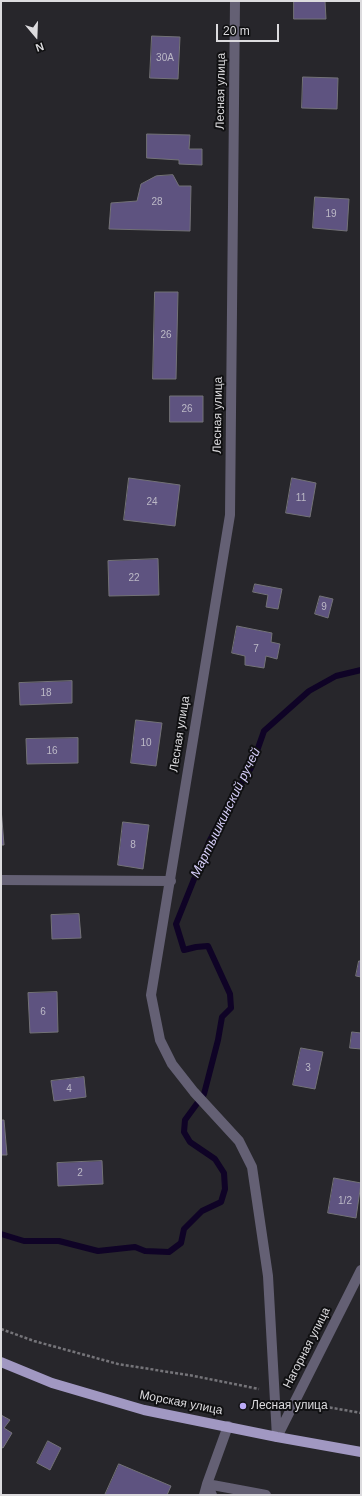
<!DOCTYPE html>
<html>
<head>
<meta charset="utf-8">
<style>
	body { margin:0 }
	#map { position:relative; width:362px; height:1496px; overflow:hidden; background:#27262b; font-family:Helvetica,sans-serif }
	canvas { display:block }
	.frame { position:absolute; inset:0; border:2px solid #dcdbde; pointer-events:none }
	.north { position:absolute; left:16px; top:16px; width:40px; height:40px; -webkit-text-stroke:3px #101012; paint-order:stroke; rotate:161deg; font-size:11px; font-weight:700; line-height:16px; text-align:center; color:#dcdbde }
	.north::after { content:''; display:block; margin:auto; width:14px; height:18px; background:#dcdbde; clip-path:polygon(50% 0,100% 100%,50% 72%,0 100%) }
	.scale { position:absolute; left:216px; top:24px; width:63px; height:18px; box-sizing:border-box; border:2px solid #dcdbde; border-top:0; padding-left:5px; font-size:12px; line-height:14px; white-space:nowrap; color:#dcdbde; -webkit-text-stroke:3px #101012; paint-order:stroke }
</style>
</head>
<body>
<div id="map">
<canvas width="362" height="1496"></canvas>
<div class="frame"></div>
<div class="north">N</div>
<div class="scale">20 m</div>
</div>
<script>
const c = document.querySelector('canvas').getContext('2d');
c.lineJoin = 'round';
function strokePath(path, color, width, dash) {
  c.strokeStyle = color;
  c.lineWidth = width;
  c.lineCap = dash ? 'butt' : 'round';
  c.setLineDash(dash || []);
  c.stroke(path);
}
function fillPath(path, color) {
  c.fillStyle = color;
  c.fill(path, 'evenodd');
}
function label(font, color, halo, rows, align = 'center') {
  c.font = font + ' Helvetica,sans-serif';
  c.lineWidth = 4;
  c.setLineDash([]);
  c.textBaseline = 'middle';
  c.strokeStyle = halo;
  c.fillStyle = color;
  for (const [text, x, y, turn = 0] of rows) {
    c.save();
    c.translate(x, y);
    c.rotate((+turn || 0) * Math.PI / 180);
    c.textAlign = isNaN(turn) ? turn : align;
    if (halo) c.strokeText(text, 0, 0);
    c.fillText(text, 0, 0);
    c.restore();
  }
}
strokePath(new Path2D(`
	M1,1234L24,1241H59L98,1251L135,1247L145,1251L169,1252L181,1243L184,1229L202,1211L221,1202L225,1189L224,1173L215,1159L190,1142L184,1132L185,1120L204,1094L218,1040L222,1017L231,1008L230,994L208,946L196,947L184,950L176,924L209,842L229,803L251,768L264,731L309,691L336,676L361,670`), '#0f0326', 6);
const building = new Path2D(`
	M294,1H325L326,19H294Z
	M152,36L180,37L178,79L150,78Z
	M303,77L338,78L337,109L302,108Z
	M147,134L190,135L189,149H202V165L179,164V160L147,158Z
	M173,175L179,186H191L190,231L109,229L111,203L137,201L141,184L156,176Z
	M315,197L349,199L347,231L313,228Z
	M155,292H178L176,379H153Z
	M170,396H203V422H170Z
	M129,478L180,485L175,526L124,520Z
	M292,478L316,483L310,517L286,513Z
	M158,559L159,595L109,596L108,561Z
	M255,584L282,589L278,609L266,607L268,595L253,592Z
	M320,596L333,599L328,618L315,614Z
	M237,626L272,633L271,642L280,644L277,659L266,656L264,668L245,665V656L232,653Z
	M72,681V703L20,705L19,683Z
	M136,720L162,723L156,766L131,763Z
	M78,738V763L27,764L26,739Z
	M1,808L4,845H1Z
	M123,822L149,825L143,869L118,865Z
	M79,914L81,938L52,939L51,915Z
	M359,961H361V977L356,976Z
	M57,992L58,1032L30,1033L28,993Z
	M352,1032L361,1033V1049L350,1048Z
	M301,1048L323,1052L315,1089L293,1085Z
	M84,1077L86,1097L54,1101L51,1081Z
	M1,1120H4L7,1155H1Z
	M102,1161L103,1184L58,1186L57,1163Z
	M334,1178L361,1183L356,1218L328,1213Z
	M1,1415L10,1420L4,1428L12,1433L3,1448L1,1447Z
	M48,1441L61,1448L50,1470L37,1463Z
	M119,1464L171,1486L167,1495H105Z`);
fillPath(building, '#5e5380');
strokePath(building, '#737277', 1);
strokePath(new Path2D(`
	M1,1329L34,1341L118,1364L194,1376L259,1389
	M310,1404L361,1413`), '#757479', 2.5, [3, 2]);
strokePath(new Path2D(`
	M235,1L230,515L151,995L160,1040L172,1064L194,1092L239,1141L252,1167L268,1276L277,1437
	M1,880L171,881
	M277,1437L361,1270
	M204,1495L207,1484L266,1495
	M212,1495L207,1484L228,1426`), '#646074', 10);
strokePath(new Path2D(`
	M1,1362L52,1383L144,1410L277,1437L361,1452`), '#a198c2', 10);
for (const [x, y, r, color] of [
	[243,1406,4,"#bbaaf6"]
]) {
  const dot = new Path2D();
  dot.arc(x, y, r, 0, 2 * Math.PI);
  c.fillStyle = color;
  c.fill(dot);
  strokePath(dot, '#101012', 1.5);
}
label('10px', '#bcb9c6', null, [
	["30А",165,58],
	["28",157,202],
	["19",331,214],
	["26",166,335],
	["26",187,409],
	["11",301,498],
	["24",152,502],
	["22",134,578],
	["9",324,607],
	["7",256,649],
	["18",46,693],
	["10",146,743],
	["16",52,751],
	["8",133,845],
	["6",43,1012],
	["3",308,1068],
	["4",69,1089],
	["2",80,1173],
	["1/2",345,1201]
]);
label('12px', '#dcdbde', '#101012', [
	["Лесная улица",221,91,-89],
	["Лесная улица",218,415,-89],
	["Лесная улица",180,734,-81],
	["Нагорная улица",307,1348,-63],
	["Морская улица",181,1403,11]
]);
label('12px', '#dcdbde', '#101012', [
	["Лесная улица",251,1406]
], 'left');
label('italic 13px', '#d5cdf8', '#101012', [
	["Мартышкинский ручей",226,813,-64]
]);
</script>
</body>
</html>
